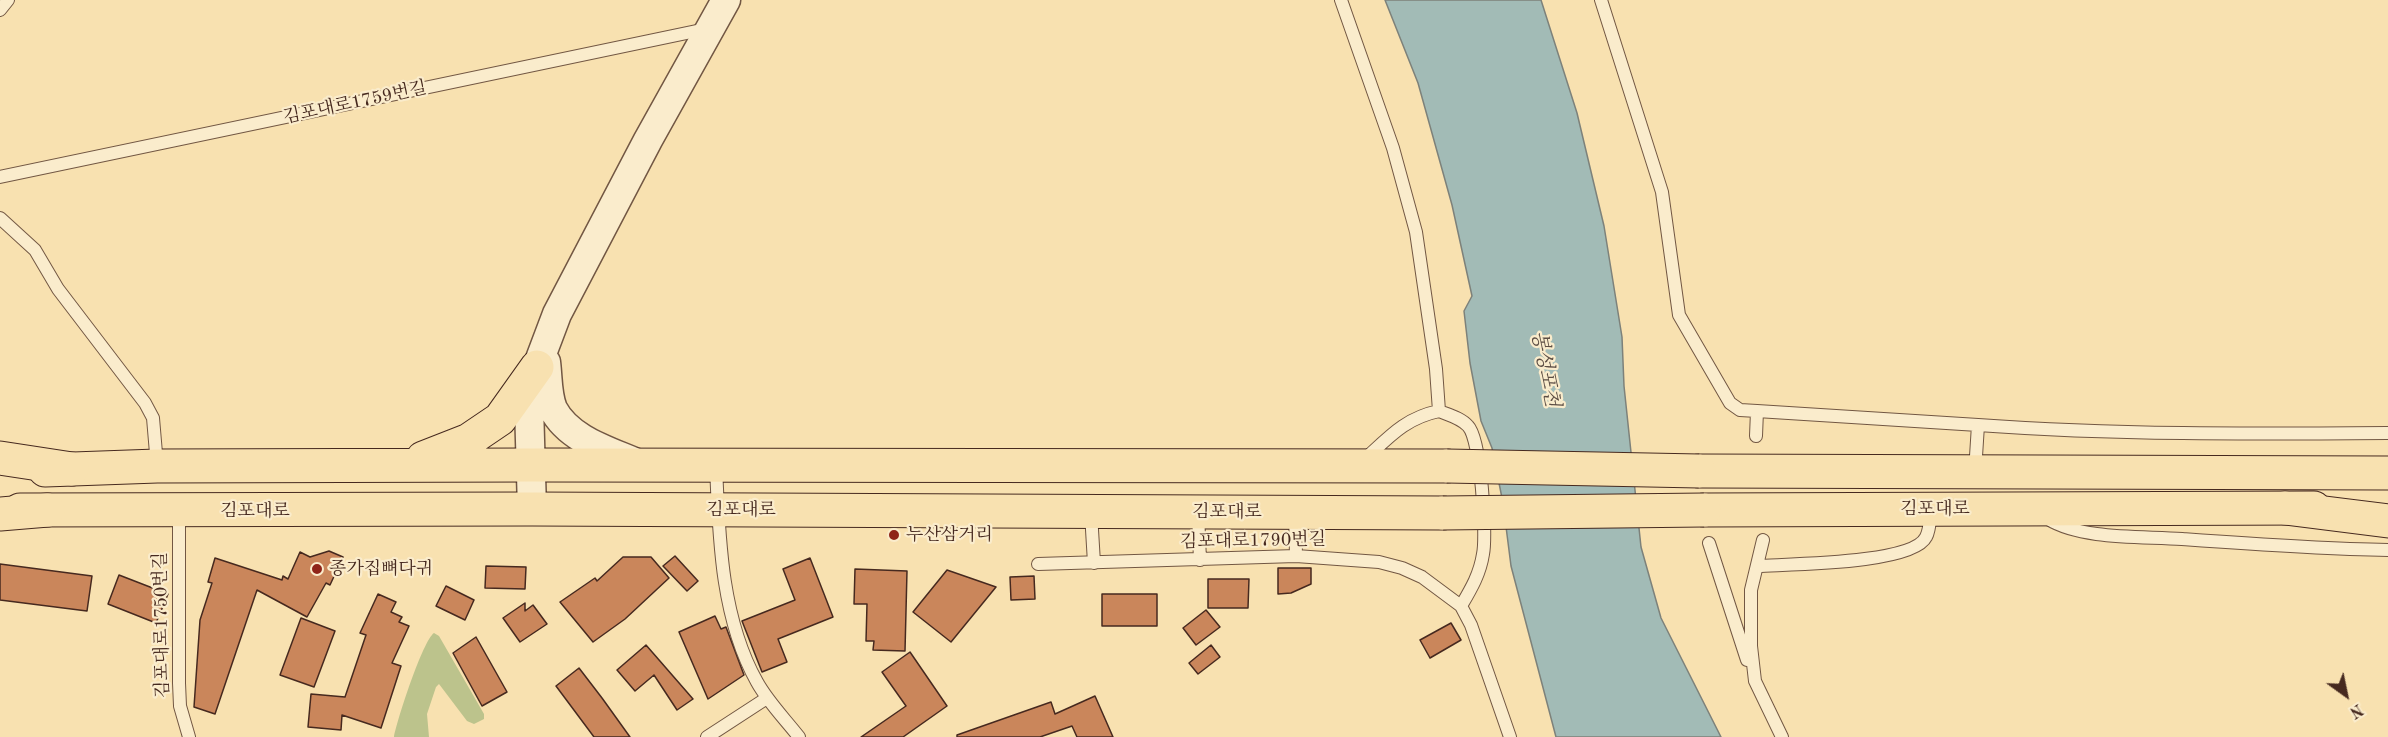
<!DOCTYPE html>
<html>
<head>
<meta charset="utf-8">
<style>
	body { margin:0 }
	#map { position:relative; width:2388px; height:737px; overflow:hidden; background:#f8e1b0; font-family:"Old Standard TT",serif }
	canvas { display:block }
	.north { position:absolute; left:2316px; top:665px; width:60px; height:60px; -webkit-text-stroke:4px #faeccc; paint-order:stroke; rotate:147deg; font-size:16px; font-weight:700; line-height:24px; text-align:center; color:#46291f }
	.north::after { content:''; display:block; margin:auto; width:21px; height:27px; background:#46291f; clip-path:polygon(50% 0,100% 100%,50% 72%,0 100%) }
</style>
</head>
<body>
<div id="map">
<canvas width="2388" height="737"></canvas>
<div class="north">N</div>
</div>
<script>
const c = document.querySelector('canvas').getContext('2d');
c.lineJoin = 'round';
function fillPath(path, color) {
  c.fillStyle = color;
  c.fill(path, 'evenodd');
}
function strokePath(path, color, width, dash) {
  c.strokeStyle = color;
  c.lineWidth = width;
  c.lineCap = dash ? 'butt' : 'round';
  c.setLineDash(dash || []);
  c.stroke(path);
}
function label(font, color, halo, rows, align = 'center') {
  c.font = font + ' "Old Standard TT","Noto Serif KR",serif';
  c.lineWidth = 4.5;
  c.setLineDash([]);
  c.textBaseline = 'middle';
  c.strokeStyle = halo;
  c.fillStyle = color;
  for (const [text, x, y, turn = 0] of rows) {
    c.save();
    c.translate(x, y);
    c.rotate((+turn || 0) * Math.PI / 180);
    c.textAlign = isNaN(turn) ? turn : align;
    if (halo) c.strokeText(text, 0, 0);
    c.fillText(text, 0, 0);
    c.restore();
  }
}
fillPath(new Path2D(`
	M434,633L439,636L484,714V719L474,724L467,721L439,684L436,687L427,714L429,737H394C397,720 423,640 434,633Z`), '#bcc38c');
const water = new Path2D(`
	M1385,0H1541L1577,113L1604,226L1622,337L1624,386L1641,547L1661,618L1721,737H1556L1511,566L1503,503L1492,448L1481,421L1470,363L1464,311L1472,296L1452,205L1418,83Z`);
fillPath(water, '#a2bbb6');
strokePath(water, '#7d817a', 1.5);
const building = new Path2D(`
	M329,551L343,557L330,585L326,583L307,617L257,590L215,714L194,707L200,620L212,583L208,582L215,558L282,580L283,576L288,579L300,552L310,557Z
	M675,556L698,581L687,591L663,566Z
	M623,557H651L669,578L625,619L593,642L560,602L595,578L597,581Z
	M810,558L833,617L778,639L787,662L762,672L742,621L795,600L783,569Z
	M0,564L92,576L87,611L0,600Z
	M486,566L526,567L525,589L485,588Z
	M1278,568H1311V584L1291,593L1278,594Z
	M855,569L907,571L905,651L873,650L874,641H866L867,604H854Z
	M947,570L996,587L951,642L913,612Z
	M119,575L168,594L156,623L108,604Z
	M1034,576L1035,599L1011,600L1010,577Z
	M1208,579H1249L1248,608H1208Z
	M446,586L474,600L465,620L436,606Z
	M378,594L396,602L391,612L402,617L399,622L409,626L392,663L401,666L381,728L342,715L341,730L308,727L311,694L345,697L366,635L360,633Z
	M1102,594H1157V626H1102Z
	M525,603V611L533,605L547,624L520,642L503,618Z
	M1206,610L1220,627L1196,645L1183,628Z
	M715,616L721,629L726,627L744,675L708,699L679,632Z
	M301,618L335,631L314,687L280,675Z
	M1451,623L1461,640L1430,658L1420,640Z
	M476,637L507,692L482,706L453,653Z
	M646,645L693,699L677,710L654,675L635,691L617,670Z
	M1211,645L1220,657L1198,674L1189,663Z
	M910,652L947,706L903,737H861L906,706L882,672Z
	M579,668L602,698L630,737H594L556,686Z
	M1095,696L1113,737H1077L1072,726L1040,737H957V735L1051,702L1055,714Z`);
fillPath(building, '#ca865b');
strokePath(building, '#46291f', 1.5);
const service = new Path2D(`
	M1341,0L1393,148L1416,232L1436,369L1439,411C1449,415 1461,418 1468,426C1481,439 1487,535 1483,554C1480,574 1471,589 1461,606
	M1601,0L1662,192L1679,315L1730,403L1740,410L1757,411L1756,436
	M0,10L8,0
	M0,177L706,29
	M0,218L35,250L58,289L145,403L153,418L157,465
	M1757,411L1978,425
	M1364,460C1389,437 1405,418 1439,411
	M716,466C719,537 721,618 757,682C768,702 785,719 799,737
	M1975,472L1978,425C2115,435 2251,434 2388,433
	M179,512V683L180,706L189,737
	M1091,513L1094,563
	M1198,513L1200,560
	M1295,513L1296,556
	M2048,519C2082,540 2143,536 2182,539C2251,544 2319,549 2388,550
	M1763,540L1751,590V646L1755,681L1782,737
	M1709,543L1747,660
	M1038,564L1296,556L1379,562L1402,568L1422,577L1461,606L1471,625L1510,737
	M1758,566C1790,564 1913,564 1926,537C1930,530 1930,518 1931,510
	M707,737L767,698`);
const tertiary = new Path2D(`
	M546,362C548,377 547,395 553,409C569,440 610,451 639,464
	M532,509L529,406L537,367L557,314L648,140L726,0`);
const primary = new Path2D(`
	M423,458L469,440L500,419L537,367
	M45,470L157,466L531,465L1447,466
	M1699,471L2388,473
	M20,510L532,509L1443,513
	M1704,510L2314,508`);
const trunk = new Path2D(`
	M0,458L72,469
	M0,514L48,510`);
const motorway = new Path2D(`
	M2285,508L2388,521`);
strokePath(service, '#725743', 14);
strokePath(tertiary, '#725743', 31);
strokePath(primary, '#46291f', 35);
strokePath(trunk, '#46291f', 35);
strokePath(motorway, '#46291f', 35);
strokePath(service, '#faeccc', 12);
strokePath(tertiary, '#faeccc', 28);
strokePath(primary, '#f8e1b0', 33);
strokePath(trunk, '#f8e1b0', 33);
strokePath(motorway, '#f8e1b0', 33);
const primaryBridge = new Path2D(`
	M1447,466L1699,471
	M1443,513L1704,510`);
strokePath(primaryBridge, '#46291f', 35, []);
strokePath(primaryBridge, '#f8e1b0', 33);
for (const [x, y, r, color] of [
	[894,535,6,"#8f2418"],
	[317,569,6,"#8f2418"]
]) {
  const dot = new Path2D();
  dot.arc(x, y, r, 0, 2 * Math.PI);
  c.fillStyle = color;
  c.fill(dot);
  strokePath(dot, '#faeccc', 2);
}
label('18px', '#46291f', '#faeccc', [
	["김포대로1759번길",355,103,-12],
	["김포대로",1935,509],
	["김포대로",741,510],
	["김포대로",255,511],
	["김포대로",1227,512],
	["김포대로1790번길",1253,541,-1],
	["김포대로1750번길",162,625,-91]
]);
label('18px', '#46291f', '#faeccc', [
	["누산삼거리",906,535],
	["종가집뼈다귀",329,569]
], 'left');
label('italic 20px', '#5d4e45', '#faeccc', [
	["봉성포천",1545,369,79]
]);
</script>
</body>
</html>
